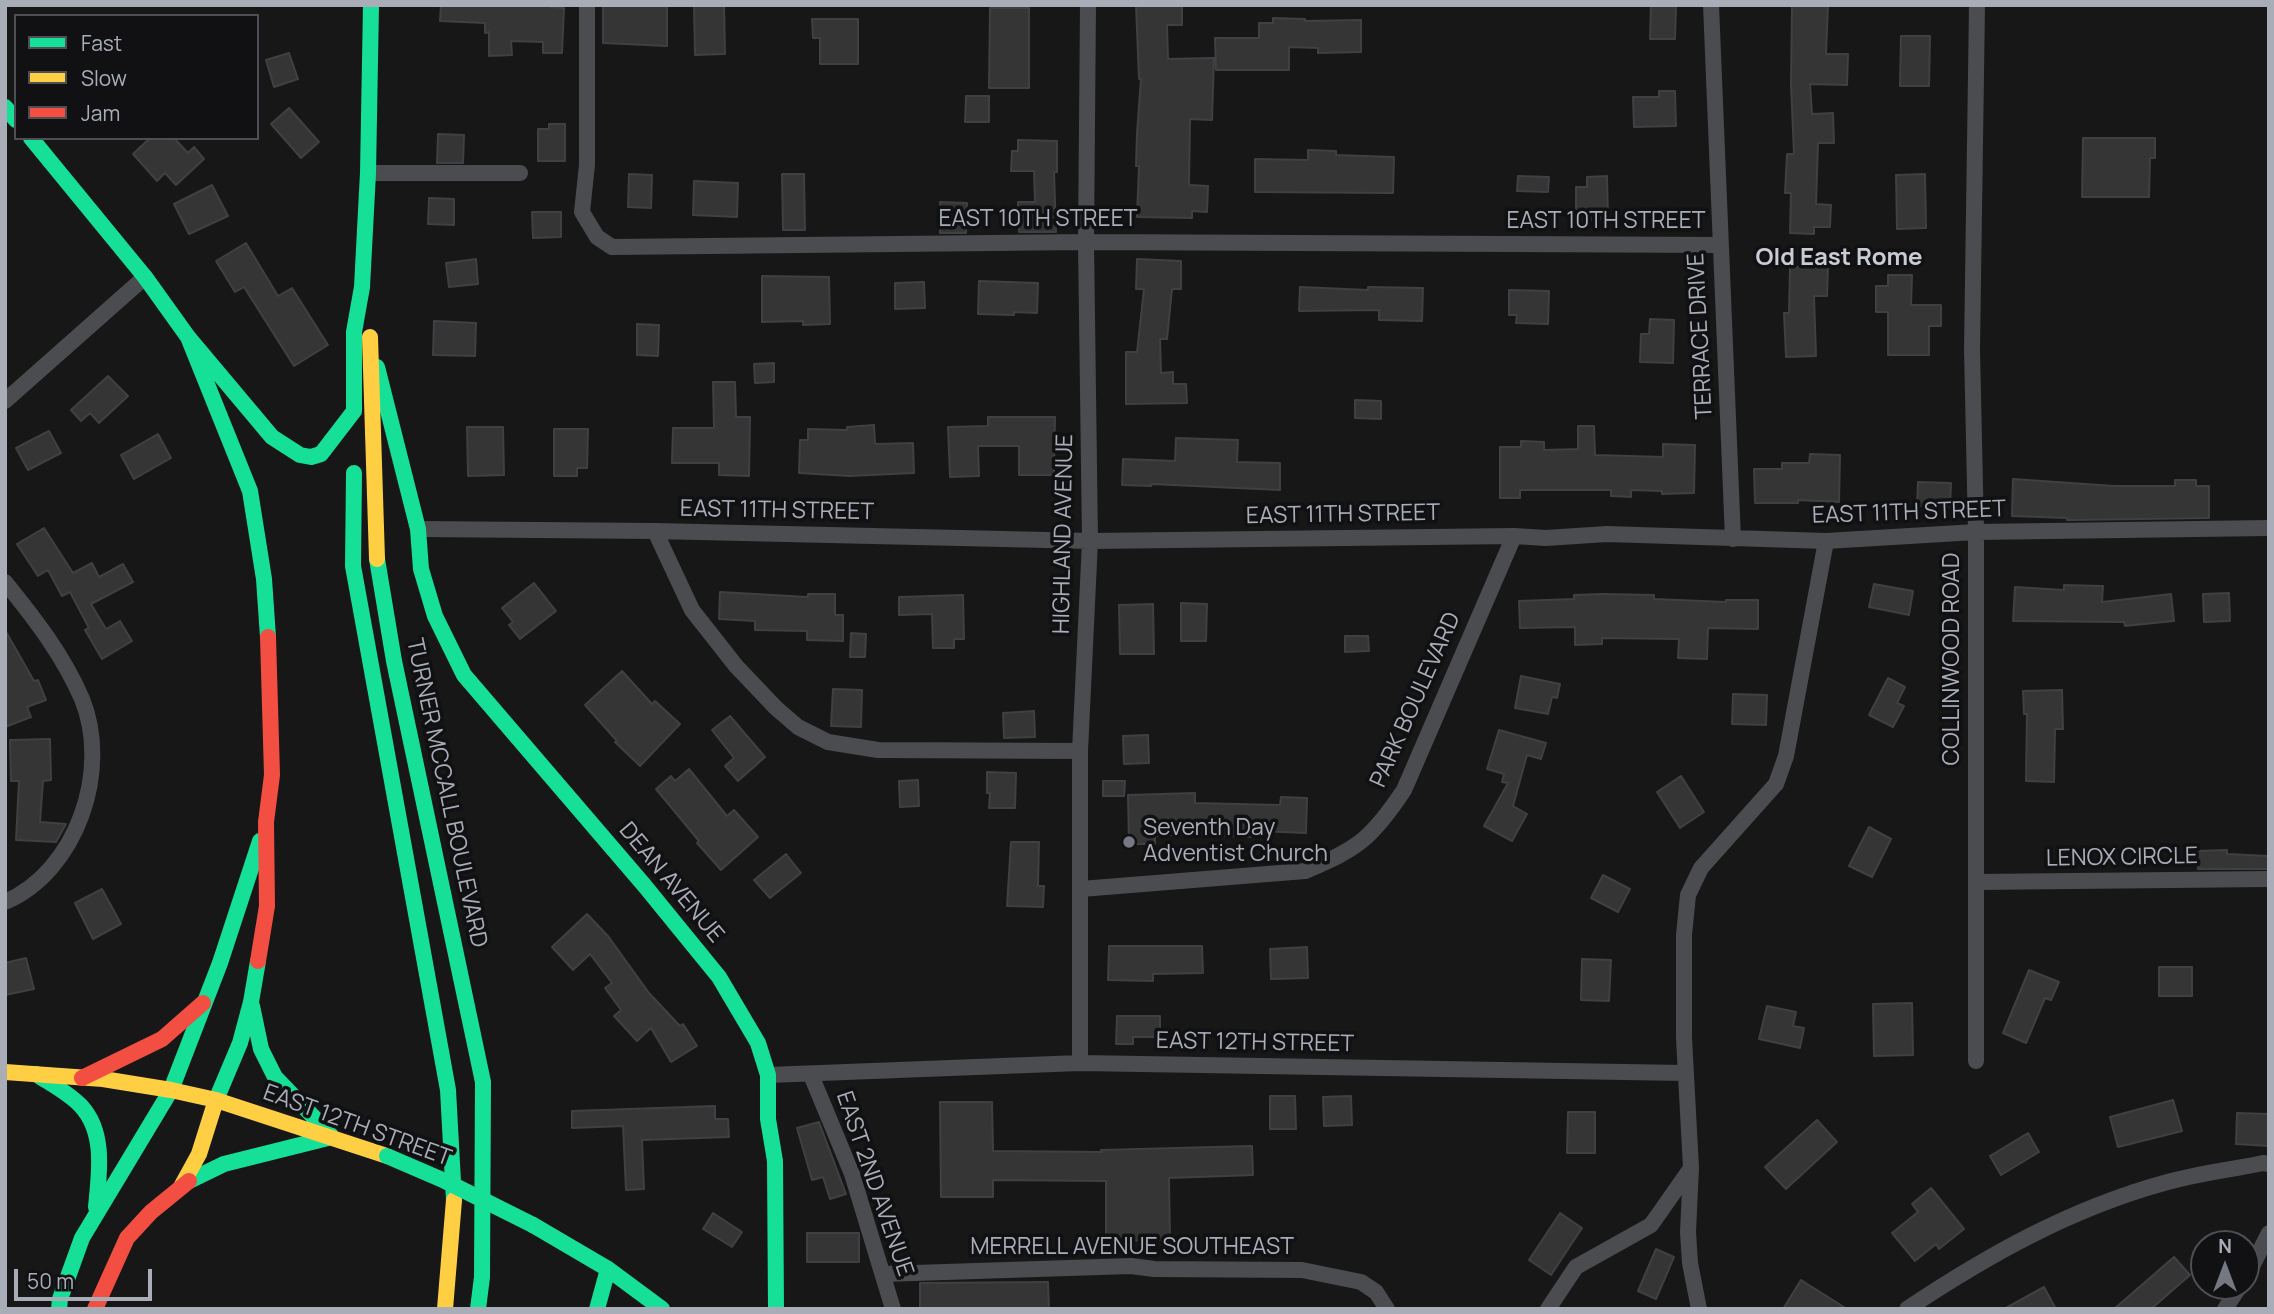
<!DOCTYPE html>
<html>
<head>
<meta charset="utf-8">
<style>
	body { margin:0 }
	#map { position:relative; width:2274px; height:1314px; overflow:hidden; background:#171717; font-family:Manrope,sans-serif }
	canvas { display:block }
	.frame { position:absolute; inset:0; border:7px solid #a8adb8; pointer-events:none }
	.legend { position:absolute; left:14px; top:14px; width:245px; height:126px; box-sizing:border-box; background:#111113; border:2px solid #4d4f55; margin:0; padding:9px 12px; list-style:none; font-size:21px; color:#a8adb8 }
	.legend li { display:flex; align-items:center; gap:14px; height:35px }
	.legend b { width:35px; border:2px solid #4d4f55 }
	.north { position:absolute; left:2190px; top:1230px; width:70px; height:70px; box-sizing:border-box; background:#111113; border:2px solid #4d4f55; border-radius:50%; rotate:0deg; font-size:19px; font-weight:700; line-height:28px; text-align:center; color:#a8adb8 }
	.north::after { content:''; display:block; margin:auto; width:24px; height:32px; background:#757880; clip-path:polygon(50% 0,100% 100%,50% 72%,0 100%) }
	.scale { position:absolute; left:14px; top:1269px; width:138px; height:32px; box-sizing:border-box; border:4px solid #a8adb8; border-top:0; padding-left:9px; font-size:21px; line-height:24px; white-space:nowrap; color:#a8adb8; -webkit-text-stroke:5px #111113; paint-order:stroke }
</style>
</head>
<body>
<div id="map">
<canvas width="2274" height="1314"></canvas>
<div class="frame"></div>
<ul class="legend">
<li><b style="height:9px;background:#16e098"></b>Fast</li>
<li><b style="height:9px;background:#ffcf43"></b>Slow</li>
<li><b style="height:9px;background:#f24e42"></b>Jam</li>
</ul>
<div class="north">N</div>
<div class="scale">50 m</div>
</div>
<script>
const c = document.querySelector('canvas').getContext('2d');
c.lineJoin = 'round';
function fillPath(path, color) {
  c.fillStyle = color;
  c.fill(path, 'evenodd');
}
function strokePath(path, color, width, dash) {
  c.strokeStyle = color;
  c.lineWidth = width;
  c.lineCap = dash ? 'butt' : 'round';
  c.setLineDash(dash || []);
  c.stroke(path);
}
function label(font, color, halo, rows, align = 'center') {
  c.font = font + ' Manrope,sans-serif';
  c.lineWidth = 7;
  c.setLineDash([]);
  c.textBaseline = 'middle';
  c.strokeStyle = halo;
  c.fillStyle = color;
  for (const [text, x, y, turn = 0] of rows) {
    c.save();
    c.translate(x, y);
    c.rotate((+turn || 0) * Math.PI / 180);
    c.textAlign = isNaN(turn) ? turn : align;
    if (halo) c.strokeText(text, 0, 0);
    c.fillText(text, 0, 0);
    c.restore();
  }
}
const building = new Path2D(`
	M441,5H551V7L564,8L562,53H543V42L511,41L512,55L489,56V32L485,33V23L440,21Z
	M603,5H667V46L603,43Z
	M694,5H724L725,54L695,55Z
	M1136,5H1182V25H1167L1168,59L1214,58L1212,120L1190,119L1189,185L1208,186L1207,212L1192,211V218L1137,217L1139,166H1136L1137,133L1141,79H1139Z
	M1651,5H1676L1675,39H1650Z
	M1792,5H1828L1826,54H1848L1847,85L1810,84L1812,114L1833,113L1834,143H1818L1816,204L1831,205L1830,227H1814V234L1790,233L1791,193H1785L1787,154H1794L1791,84Z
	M990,8H1029V88H989Z
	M1273,18L1305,19V21L1361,20V52L1318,53V48L1289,47V70H1216L1215,38H1259V23H1273Z
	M812,19H858V64H820V38H813Z
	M1901,36H1930L1929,86H1900Z
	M289,53L298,79L274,87L266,60Z
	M1659,91H1675L1676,126L1634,127L1633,97H1659Z
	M966,96H989V122H965Z
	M289,108L319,142L301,158L271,124Z
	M549,124H565V161H538V129H549Z
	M438,134L464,135L463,163H437Z
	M150,138H174L188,153L194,147L204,159L176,185L165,173L157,181L133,154Z
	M2083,138H2155V158H2150L2149,197H2082Z
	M1018,140L1057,141V172H1054L1056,232H1019L1018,202H1035L1034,171H1011L1012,151H1018Z
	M1308,150L1336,151V155L1394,157L1393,193L1255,192V159L1308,160Z
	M629,174L652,175L651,208L628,207Z
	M782,174H804L805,230H783Z
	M1925,174L1926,228L1897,229L1896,175Z
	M1518,176L1549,177L1548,192L1517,191Z
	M1607,176L1608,219L1576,220V187H1587V177Z
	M694,181L738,183L737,217L693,215Z
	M212,185L228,216L189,234L174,204Z
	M429,198L454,199V225L428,224Z
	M940,202L967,203L966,233H940Z
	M532,212H561V237L533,238Z
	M246,243L278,296L292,288L328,345L294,366L244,287L235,292L216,261Z
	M476,259L478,284L449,287L446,263Z
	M1137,259L1181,261V289H1172L1167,339H1160L1161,373L1173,372V384H1186L1187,403L1126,404V352H1137L1144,289H1136Z
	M1790,267H1828L1827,296H1814L1816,356L1786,357L1784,313H1789Z
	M1888,275H1912L1911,305H1941V326H1929V355H1888V312H1876V286H1888Z
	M762,276L829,277L830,324L803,325V321L762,322Z
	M979,281L1038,283L1037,313L1014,312V315L978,314Z
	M924,282L925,308L895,309V283Z
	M1300,287L1368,290V287L1423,288L1422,321L1379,320V310L1299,311Z
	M1509,290L1549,291L1548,324L1516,323L1517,315H1509Z
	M1650,319L1674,320L1673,363L1640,362L1641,334H1649Z
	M434,321L476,323L475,356L433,355Z
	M637,324L659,325L658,356L637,355Z
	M774,363V382L755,383L754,364Z
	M108,376L128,396L99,423L90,413L81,421L71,410Z
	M713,382H735L736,417H750L749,476L719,475V463H672L673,428H714Z
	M1355,400L1381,401V419L1355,418Z
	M988,417H1055L1054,475H1019V446H978L979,476L950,477L948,427L988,426Z
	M874,425L875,444L913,443L914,473L849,476L799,473L800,440H808V429L847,430V427Z
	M1578,426H1594L1595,455L1663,457V444L1695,445L1694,493L1662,494V491L1631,490V497L1611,496V490H1520V498H1500V447H1521V441L1544,442V450L1578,449Z
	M467,427H503L504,475L468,476Z
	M554,429H588L587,468H577V476H554Z
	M49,431L61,453L28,470L16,448Z
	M158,434L171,458L134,479L121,455Z
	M1176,438L1238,440L1237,462L1280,463V490L1151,484V486L1122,485L1123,459L1175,461Z
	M1810,454L1840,455L1839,502L1798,500V503H1755L1754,469H1782V463H1809Z
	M2013,479L2114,486H2175V480H2196V486H2209V518L2073,520H2067V518L2012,516Z
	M1918,482L1951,483L1950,507L1917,506Z
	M44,528L73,573L92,563L99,577L123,564L133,582L91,604L106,629L120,621L132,641L102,659L85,630L89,628L70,592L62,596L48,570L38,576L17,544Z
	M534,583L556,611L520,639L509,625L513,622L502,608Z
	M1874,584L1913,591L1909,615L1869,607Z
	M2064,585L2103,586L2102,602L2171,594L2174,621L2125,626L2124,622L2013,621L2015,587L2064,590Z
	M720,592L808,597V594H835V615H843V641L807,640V631L755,630V621L719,619Z
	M2229,593L2230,621L2204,622L2203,594Z
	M1602,594L1654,595V599L1726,602V600H1758V629L1708,628L1707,659L1678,658L1679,639L1602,638V644L1575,645V627L1520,628L1519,601L1574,599V595Z
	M963,595L964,639H954V648H933L932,614L899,615V597Z
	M1181,603L1207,604L1206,641H1181Z
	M1153,604L1154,654H1120L1119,605Z
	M5,630L34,681L38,680L46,700L27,707L31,717L5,727Z
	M851,633L866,634L865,657H850Z
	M1345,636H1368L1369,651L1345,652Z
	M622,671L652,704L655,701L680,724L640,766L615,742L617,741L585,705Z
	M1521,676L1560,684L1557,698L1552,697L1548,714L1515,708Z
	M1888,678L1905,687L1897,703L1904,706L1893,727L1869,715Z
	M833,689L862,690L861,727L831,726Z
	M2062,690L2063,729H2055L2054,782L2026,781L2027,714H2024L2023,691Z
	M1733,694L1767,695L1766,725L1732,724Z
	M1034,711L1035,737L1004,738L1003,713Z
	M730,716L765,757L738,781L725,766L734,758L712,730Z
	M1499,730L1546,743L1541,759L1527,755L1513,806L1527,814L1512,841L1484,826L1508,783L1502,782L1504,774L1487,769Z
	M1148,735L1149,763L1124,764L1123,736Z
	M50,739L51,780L43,781L40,822L66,824L56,842L16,840L19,781H11L10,740Z
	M689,769L727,816L734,810L758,837L721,870L697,843L699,841L656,789L671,776L675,781Z
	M987,772L1016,773L1015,808H989L990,793H987Z
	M1681,776L1704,812L1680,828L1657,792Z
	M918,780L919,806L900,807L899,781Z
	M1103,781H1125L1124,796H1103Z
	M1195,793V803L1280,805L1281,797L1307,798L1306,833L1258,831V837L1220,836V833L1155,836V844H1129L1128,795Z
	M1869,827L1891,839L1872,877L1849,866Z
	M1011,842H1039L1038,886H1044L1043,907L1007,906Z
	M2227,850V854L2269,856V869H2198L2197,851Z
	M786,854L801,873L770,898L754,880Z
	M1603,875L1630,889L1618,912L1591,898Z
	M102,889L121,924L93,939L75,903Z
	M587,914L608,936L649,993L680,1026L683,1024L697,1046L671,1062L651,1028L637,1041L614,1016L621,1010L605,988L612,983L590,954L573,970L552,947Z
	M1109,946H1202L1203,973L1153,974V981L1108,980Z
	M1307,947L1308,978L1271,979L1270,949Z
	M26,958L34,989L5,995V963Z
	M1582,959L1611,960L1609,1001L1581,1000Z
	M2159,967H2192V996H2159Z
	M2029,970L2059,982L2051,1000L2045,998L2026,1043L2003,1033Z
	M1912,1003L1913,1055L1874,1056L1873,1004Z
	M1767,1006L1796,1012L1793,1026L1804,1028L1800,1048L1759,1039Z
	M1117,1016H1160V1037H1133V1044H1116Z
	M1270,1096H1295L1296,1129H1270Z
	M1351,1096L1352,1125L1324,1126L1323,1097Z
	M2173,1100L2182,1131L2118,1147L2110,1117Z
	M940,1102H992L993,1151L1102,1152L1101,1150L1252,1146L1253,1175L1169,1178L1170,1240L1106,1241V1181L993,1180V1197H941Z
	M715,1106V1119H728L729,1137L642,1140L644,1189L626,1190L623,1126L572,1128V1111Z
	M1568,1112H1595V1153H1567Z
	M2237,1113L2269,1114V1146L2236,1144Z
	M1817,1120L1837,1142L1786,1189L1765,1167Z
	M819,1122L846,1194L830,1199L823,1177L812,1180L797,1128Z
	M2028,1133L2039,1152L2001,1175L1990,1156Z
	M1931,1188L1964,1229L1939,1249L1936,1244L1915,1261L1892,1233L1918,1212L1912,1204Z
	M713,1213L742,1232L732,1247L703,1229Z
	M1560,1213L1582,1228L1551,1275L1529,1260Z
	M807,1233H859V1262H807Z
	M1656,1249L1674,1257L1656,1299L1638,1291Z
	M2174,1257L2190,1275L2151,1309H2114Z
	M1801,1280L1847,1309H1783Z
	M1048,1282L1049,1309H920V1283Z
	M2044,1287L2056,1309H2004Z`);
fillPath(building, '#353536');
strokePath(building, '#3f4043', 2);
strokePath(new Path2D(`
	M587,5V165L582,212L597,237L612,247L1086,242L1719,245
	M1711,5L1733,539
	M368,173H520
	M5,401L145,277
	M418,529L655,531L1090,541L1514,536L1546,538L1607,534L1826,541L1976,532L2269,528
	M655,531L692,610L736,666L776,708L798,727L828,742L878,750L1080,751
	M5,582C35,619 63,655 82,699C111,770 77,871 5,902
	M1976,882L2269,879
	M1081,889L1305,871C1358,849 1372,838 1404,790L1514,536
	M1976,1061V532L1972,349L1977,5
	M1080,1063V751L1090,541L1086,242L1088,5
	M768,1075L1080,1063L1685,1073
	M811,1075L852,1174L893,1309
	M883,1274L1131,1266L1154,1269L1302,1270L1361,1282L1376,1292L1387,1309
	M2246,1278L2269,1233
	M1548,1309L1576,1267L1651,1225L1691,1168
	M1699,1309L1690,1263L1688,1232L1691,1168L1684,1038V935L1688,895L1701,868L1776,784L1786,756L1826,541
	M1907,1309C1988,1255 2070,1209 2164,1183C2196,1174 2230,1170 2263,1163L2269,1164
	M2225,1309L2240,1286`), '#4b4c50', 16);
strokePath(new Path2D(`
	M5,107L16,120
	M31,138L145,277L188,337L250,491L264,579L268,637
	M188,337L272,437L300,455L311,457L321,454L354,411V332L362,287L368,173L371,5
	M377,367L418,529
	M354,473L353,566L448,1090L454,1200
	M418,529L421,569L435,616L464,675L644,885L719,977L758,1043L768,1075V1119L775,1161L776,1309
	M377,559L394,661L483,1082L482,1277L478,1309
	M252,1006L261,1049L275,1077L330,1134
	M36,1074C51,1084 69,1093 81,1106C106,1133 99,1174 96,1207
	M171,1090L220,963L260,841
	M216,1100L240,1043L251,1002L258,961
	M189,1181L224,1164L332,1137
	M533,1225L608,1269L662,1309
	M59,1309L60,1299L82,1238L171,1090
	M597,1309L608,1269`), '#16e098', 16);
strokePath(new Path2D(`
	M370,337L377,559
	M5,1072L103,1079L171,1090L216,1100L387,1156
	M182,1185L199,1154L216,1100
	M445,1309L454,1200`), '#ffcf43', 16);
strokePath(new Path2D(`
	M258,961L267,906L266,822L272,775L268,637
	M82,1078L162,1039L203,1003
	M95,1309L127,1238L151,1212L189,1181`), '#f24e42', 16);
strokePath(new Path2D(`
	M387,1156L445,1181L533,1225`), '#16e098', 16);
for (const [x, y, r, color] of [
	[1129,842,7,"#757880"]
]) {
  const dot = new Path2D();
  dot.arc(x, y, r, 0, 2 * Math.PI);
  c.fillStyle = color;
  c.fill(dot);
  strokePath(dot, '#111113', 2.5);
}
label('23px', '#a8adb8', '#111113', [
	["EAST 10TH STREET",1038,220],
	["EAST 10TH STREET",1606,222],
	["TERRACE DRIVE",1701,336,-93],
	["EAST 11TH STREET",777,511,1],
	["EAST 11TH STREET",1909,513,-2],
	["EAST 11TH STREET",1343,515,-1],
	["HIGHLAND AVENUE",1064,534,-89],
	["COLLINWOOD ROAD",1953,659,-90],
	["PARK BOULEVARD",1416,700,-66],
	["TURNER MCCALL BOULEVARD",446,793,78],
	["LENOX CIRCLE",2122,858,-1],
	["DEAN AVENUE",671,883,50],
	["EAST 12TH STREET",1255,1043,1],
	["EAST 12TH STREET",357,1126,20],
	["EAST 2ND AVENUE",874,1184,71],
	["MERRELL AVENUE SOUTHEAST",1132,1248]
]);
label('23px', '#a8adb8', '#111113', [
	["Seventh Day",1143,829],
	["Adventist Church",1143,855]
], 'left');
label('bold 24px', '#c9ccd4', '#111113', [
	["Old East Rome",1839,258]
]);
</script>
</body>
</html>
